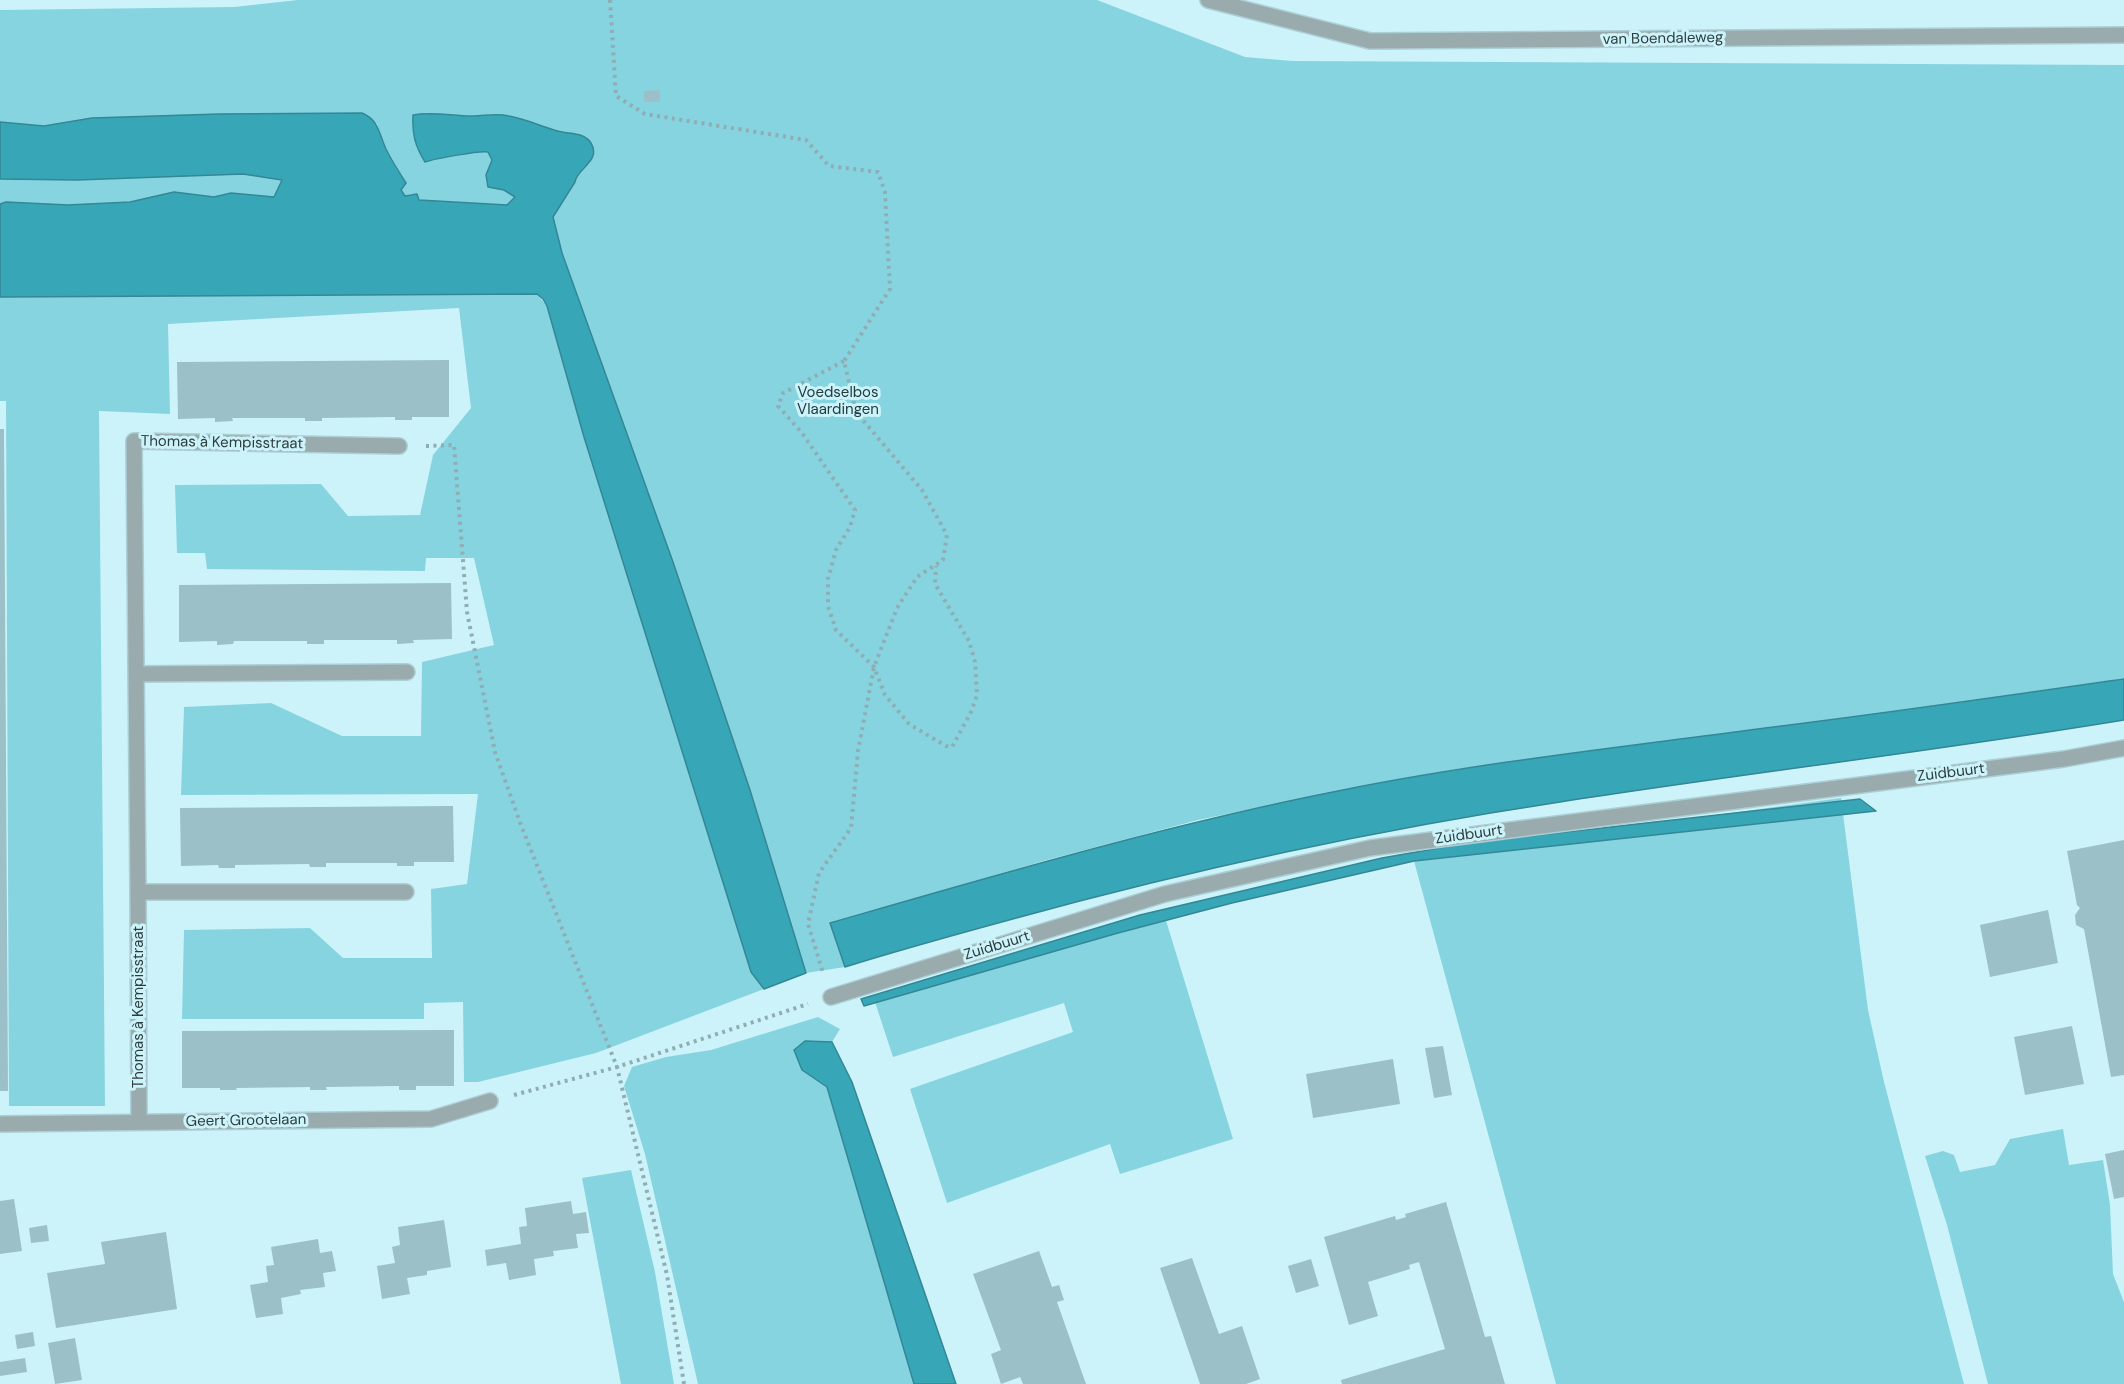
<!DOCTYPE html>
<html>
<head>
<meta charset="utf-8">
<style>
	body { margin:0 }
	canvas { display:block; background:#ccf3fa }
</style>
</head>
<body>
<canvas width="2124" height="1384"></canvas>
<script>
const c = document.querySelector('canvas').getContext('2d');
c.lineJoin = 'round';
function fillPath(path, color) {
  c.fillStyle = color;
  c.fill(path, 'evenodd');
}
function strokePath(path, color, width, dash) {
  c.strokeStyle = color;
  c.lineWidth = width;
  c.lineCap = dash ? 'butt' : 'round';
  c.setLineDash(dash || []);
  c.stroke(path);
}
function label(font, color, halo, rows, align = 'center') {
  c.font = font + ' "DM Sans",sans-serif';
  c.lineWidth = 6;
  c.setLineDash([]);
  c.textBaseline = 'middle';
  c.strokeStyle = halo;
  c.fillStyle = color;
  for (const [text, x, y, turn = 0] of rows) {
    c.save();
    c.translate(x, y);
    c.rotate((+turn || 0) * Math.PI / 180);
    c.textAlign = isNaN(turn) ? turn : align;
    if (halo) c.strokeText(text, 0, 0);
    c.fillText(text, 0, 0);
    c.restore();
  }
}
fillPath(new Path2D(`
	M298,0H1097L1245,57L1293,61L2124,65V679L1917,709L1457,769L1343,790L1198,820L1047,860L831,923L845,967L806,973L750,790L673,562L562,253L553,217L575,183V177L590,163L592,144L585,137L561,132L510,116L497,114L476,116L424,113L425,162C435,159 481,150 488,152L492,160L486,175L515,197L508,206L418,200L412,194L405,196L401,190L406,183L386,148L377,124L362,113L219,114L92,118L44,126L0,122V10L234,7Z
	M243,174L282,179L274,197L231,193L214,197L174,192L130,202L68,205L0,204V179L77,180Z
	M537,294L547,306L584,437L751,972L764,989L596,1053L478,1082H464L463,1002L424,1003V1019H182L184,930L310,928L343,958H432L431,889L467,884L478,794L181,795L184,707L271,703L342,736H421L422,662L494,645L474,558H426L425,571L207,569L205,553H177L175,485L321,484L348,516L420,515L433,455L471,408L459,308L168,324L170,414L99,411L105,1106H9L6,401H0V297Z
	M1841,798L1868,1010L1884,1082L1964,1384H1556L1414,861L1605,830Z
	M1164,914L1233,1139L1120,1174L1110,1144L947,1203L910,1089L1073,1032L1064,1003L893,1057L874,999Z
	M818,1017L840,1029L832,1042L805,1041L802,1070L827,1087L914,1384H698L645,1154L624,1086L632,1067L666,1057L711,1050Z
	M2063,1129L2069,1165L2103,1160L2110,1205L2113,1274L2124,1302V1384H1988L1947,1225L1925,1156L1943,1151L1954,1155L1960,1172L1995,1165L2010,1139Z
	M631,1170L655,1272L674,1384H621L582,1178Z`), '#87d4e1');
const water = new Path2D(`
	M362,113C379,120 379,134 386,149C392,161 399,172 406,183L401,190L405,196L417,194L419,200L507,205L515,197L504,190L488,187L486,175L492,160L488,152C481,150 434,159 425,162C415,146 412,134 413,115C433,111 452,116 472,116C485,116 496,113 509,116C527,119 544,128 562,132C572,134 585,133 591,143C602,161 576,169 575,182L553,217L562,253L673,562L750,790L806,973L764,989L751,972L584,437L547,306L543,299L537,294L0,297V204L6,202L68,205L130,202L174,192L214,197L231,193L274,197L282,180L243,174L77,180L0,179V122L44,126L92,118L219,114Z
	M2124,679V720C1936,751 1748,773 1560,802C1374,830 1190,870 1009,920C954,935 899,950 845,967L830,923C1000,874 1169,824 1343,790C1478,763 1614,748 1750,730C1875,715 1999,697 2124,679Z
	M1860,799L1876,811L1414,861L1232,903L1118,933L864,1006L861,999L1140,915L1382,858L1468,843Z
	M805,1041L832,1042L852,1082L956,1384H914L827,1087L802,1070L794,1050Z`);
fillPath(water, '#37a7b8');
strokePath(water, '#348794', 1.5);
fillPath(new Path2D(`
	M660,90V102H644V91Z
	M449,360V417H412V420H395V417L322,418V421H305V418H232L233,421L215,422V418L178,419L177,362Z
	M0,429H4L8,1091H0Z
	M451,583L452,639L413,640L414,643L397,644V640H324V644H307V641H234L233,644L217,645V641L179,642V585Z
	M453,806L454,862H414V866H397V863H326V867H310L309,864L235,865V868H219L218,865L181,866L180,808Z
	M2124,840V1075L2111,1077L2084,929L2076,925L2075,915L2080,908L2077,905L2067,851Z
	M2048,910L2058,963L1990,977L1980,925Z
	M2072,1026L2084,1084L2025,1095L2014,1037Z
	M454,1030V1086H416V1090H399V1086L326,1087L327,1090H310V1087L236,1088L237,1090H220V1088H182V1031Z
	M1443,1046L1452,1095L1434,1098L1425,1048Z
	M1393,1059L1400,1104L1313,1118L1306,1074Z
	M2124,1150V1197L2114,1199L2105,1154Z
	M14,1199L22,1251L0,1254V1201Z
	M571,1201L573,1214L586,1212L589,1233L576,1234L578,1248L553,1251L554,1256L534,1259L536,1275L509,1280L506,1263L487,1266L485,1250L521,1244L519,1227L527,1226L525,1208Z
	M1446,1202L1485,1337L1491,1336L1505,1384H1342L1341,1380L1445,1349L1419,1262L1409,1265L1410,1269L1368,1282L1378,1316L1349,1325L1324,1237L1395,1216L1396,1220L1406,1217L1405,1214Z
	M444,1220L451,1267L427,1271V1275L407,1278L410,1294L382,1299L377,1266L395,1263L392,1247L400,1245L398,1227Z
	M47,1225L49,1241L31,1243L29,1228Z
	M166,1232L177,1309L56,1328L47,1273L105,1264L101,1242Z
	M318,1239L320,1253L332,1251L336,1271L323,1273L325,1287L300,1290L301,1294L281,1298L283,1314L256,1318L250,1285L268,1282L266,1266L274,1265L271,1247Z
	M1039,1251L1052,1287L1059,1285L1064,1300L1057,1302L1086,1384H1023L1020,1377L1001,1384L991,1354L1001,1350L973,1274Z
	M1192,1258L1219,1334L1242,1326L1260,1379L1246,1384H1200L1160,1268Z
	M1311,1259L1319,1286L1296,1293L1288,1266Z
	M33,1332L35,1346L17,1349L15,1335Z
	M75,1338L82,1380L55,1384L48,1343Z
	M25,1358L27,1372L0,1376V1362Z`), '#9bc0c7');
const minor = new Path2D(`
	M1208,0L1370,41L2124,35
	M136,674L407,672
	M138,892H406
	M831,997L1165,894L1370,848L2064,759L2124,748
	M139,1122L138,892L134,441L399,446
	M0,1124L431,1119L490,1101`);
strokePath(minor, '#accfd5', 18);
strokePath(new Path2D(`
	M610,0L616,96L645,114L806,140L829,166L878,172L885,192L890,289L844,361L856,412L922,490L947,535L943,560L917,577L897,608L874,667L858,751L851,828L819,873L808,924L823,973
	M844,361L783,393L778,406L802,433L855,510L850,527L836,550L828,579V606L836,630L874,667L885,695L909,724L946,746L952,747L971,712L977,695L975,662L969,641L935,584L936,566
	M426,446L454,445L467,612L495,752L521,825L617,1067L667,1275L684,1384
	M514,1095L617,1067L808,1004`), '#8fadb2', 4, [3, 4.5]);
strokePath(minor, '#9aabad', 15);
label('15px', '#2d3d3f', '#ccf3fa', [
	["van Boendaleweg",1663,39,-1],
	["Thomas à Kempisstraat",222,443,1],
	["Zuidbuurt",1951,773,-7],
	["Zuidbuurt",1469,835,-8],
	["Zuidbuurt",997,946,-17],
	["Thomas à Kempisstraat",139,1007,-90],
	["Geert Grootelaan",246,1121,-1]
]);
label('15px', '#233c40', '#ccf3fa', [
	["Voedselbos",838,393],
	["Vlaardingen",838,410]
]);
</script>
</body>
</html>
